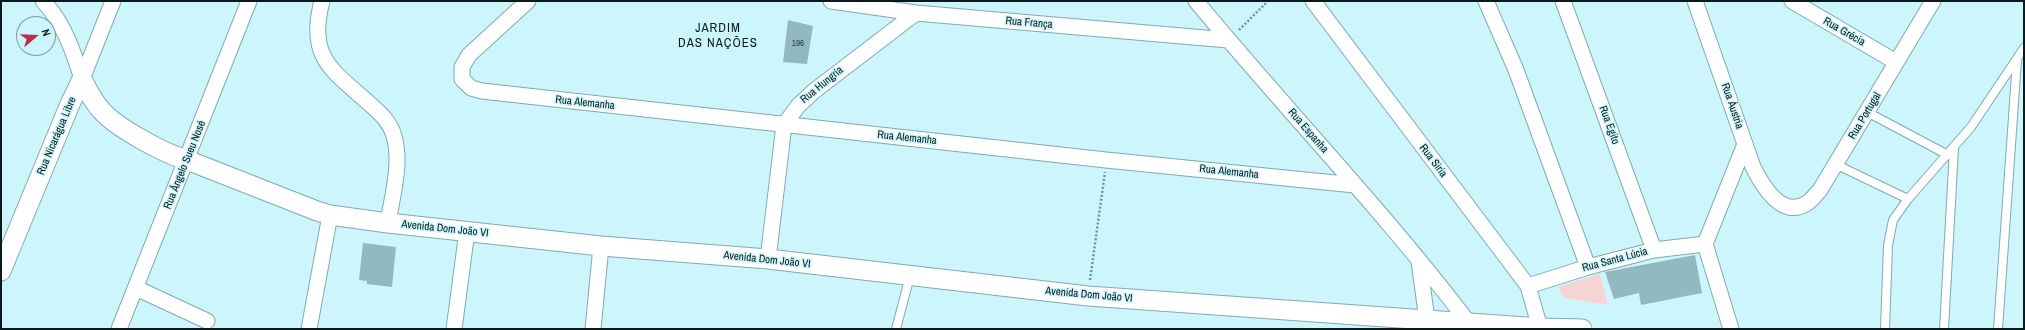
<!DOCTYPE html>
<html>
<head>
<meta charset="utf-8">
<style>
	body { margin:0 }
	#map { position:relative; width:2025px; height:330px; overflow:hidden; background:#ccf5fc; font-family:"Archivo Narrow",sans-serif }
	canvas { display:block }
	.frame { position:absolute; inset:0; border:2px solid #09191c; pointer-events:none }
	.north { position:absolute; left:16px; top:16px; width:40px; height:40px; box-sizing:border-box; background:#ccf5fc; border:1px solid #7e9da2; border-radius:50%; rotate:71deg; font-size:11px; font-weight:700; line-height:16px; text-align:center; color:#09191c }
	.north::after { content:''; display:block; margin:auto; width:14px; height:18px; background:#bd2d48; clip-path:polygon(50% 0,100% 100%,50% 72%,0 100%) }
</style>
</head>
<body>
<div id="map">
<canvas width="2025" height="330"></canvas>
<div class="frame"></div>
<div class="north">N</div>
</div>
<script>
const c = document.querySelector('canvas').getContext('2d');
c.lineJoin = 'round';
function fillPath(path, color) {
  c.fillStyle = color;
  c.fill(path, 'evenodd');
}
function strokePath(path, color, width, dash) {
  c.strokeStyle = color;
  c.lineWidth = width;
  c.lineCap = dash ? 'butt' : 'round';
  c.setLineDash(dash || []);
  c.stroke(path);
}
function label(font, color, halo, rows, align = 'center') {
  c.font = font + ' "Archivo Narrow",sans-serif';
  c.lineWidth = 3;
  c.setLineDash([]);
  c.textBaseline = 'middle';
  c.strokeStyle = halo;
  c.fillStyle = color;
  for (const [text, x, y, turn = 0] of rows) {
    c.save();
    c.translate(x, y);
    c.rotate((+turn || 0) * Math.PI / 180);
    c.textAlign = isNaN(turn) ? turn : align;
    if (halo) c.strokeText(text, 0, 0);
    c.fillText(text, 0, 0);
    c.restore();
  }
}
fillPath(new Path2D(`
	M1600,274L1608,305L1564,298L1558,287Z`), '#f6d4d6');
fillPath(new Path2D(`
	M788,20L813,26L807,64L783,62Z
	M363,243L396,247L392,287L367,284V281L359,280Z
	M1695,255L1702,293L1641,305L1639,293L1614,299L1605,272Z`), '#91b9bf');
const service = new Path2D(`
	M1867,112L1948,155
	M1835,164L1908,199
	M896,329L910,276
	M1885,329L1888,245L1893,220L1908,199L1971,127L2024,48
	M1944,329L1954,148
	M1998,329L2017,60`);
const minor = new Path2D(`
	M43,1C64,23 73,51 82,79
	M322,1C307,58 332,70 371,105C381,114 390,122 394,136C402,164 392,196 388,223
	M528,1L469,55L462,67V79L471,88L482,91L1106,160L1355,185
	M831,1L916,13L1228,40
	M1196,1C1285,109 1383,210 1468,322
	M1313,1L1528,286L1540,328
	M1486,1L1516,70L1588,267
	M1563,1L1654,250
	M1695,1L1753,167C1762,185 1782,220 1807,203C1812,200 1816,194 1820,190L1933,1
	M1792,1L1896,62
	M82,79L113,1
	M1705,244L1745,144
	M1705,244L1731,329
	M768,259L784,125L798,106L814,91L916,13
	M1419,261L1427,320
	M1528,286L1588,267L1654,250L1705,244
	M136,288L207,321
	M119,329L249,1
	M309,329L330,215
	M454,329L467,231
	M593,329L601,246`);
const tertiary = new Path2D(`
	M82,79C88,91 93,102 102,111C117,128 165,154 187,160L317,211L330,215L388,223L601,246L768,259L1088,296L1540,328L1582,329
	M1,271L70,104L82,79`);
strokePath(service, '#82aab0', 10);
strokePath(minor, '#82aab0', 17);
strokePath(tertiary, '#82aab0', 21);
strokePath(new Path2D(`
	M1239,30L1268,1
	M1090,280L1105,172`), '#749297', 2.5, [2, 2]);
strokePath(service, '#fff', 8);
strokePath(minor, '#fff', 15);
strokePath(tertiary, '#fff', 19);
label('9px', '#2b4145', null, [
	["196",798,44]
]);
label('11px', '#09191c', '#ccf5fc', [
	["Rua França",1029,23,5],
	["Rua Grécia",1844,32,30],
	["Rua Hungria",822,85,-39],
	["Rua Alemanha",585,103,6],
	["Rua Áustria",1732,106,71],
	["Rua Portugal",1865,116,-59],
	["Rua Egito",1609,125,70],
	["Rua Espanha",1308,131,49],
	["Rua Nicarágua Libre",57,136,-67],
	["Rua Alemanha",907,138,6],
	["Rua Siria",1433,161,53],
	["Rua Ângelo Sueu Nosé",185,165,-68],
	["Rua Alemanha",1229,172,6],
	["Avenida Dom João VI",445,229,6],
	["Avenida Dom João VI",767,260,6],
	["Rua Santa Lúcia",1615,260,-15],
	["Avenida Dom João VI",1089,295,5]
]);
c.letterSpacing = '1px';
label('13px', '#09191c', '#ccf5fc', [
	["JARDIM",718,29],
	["DAS NAÇÕES",718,44]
]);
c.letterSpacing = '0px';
</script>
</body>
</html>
